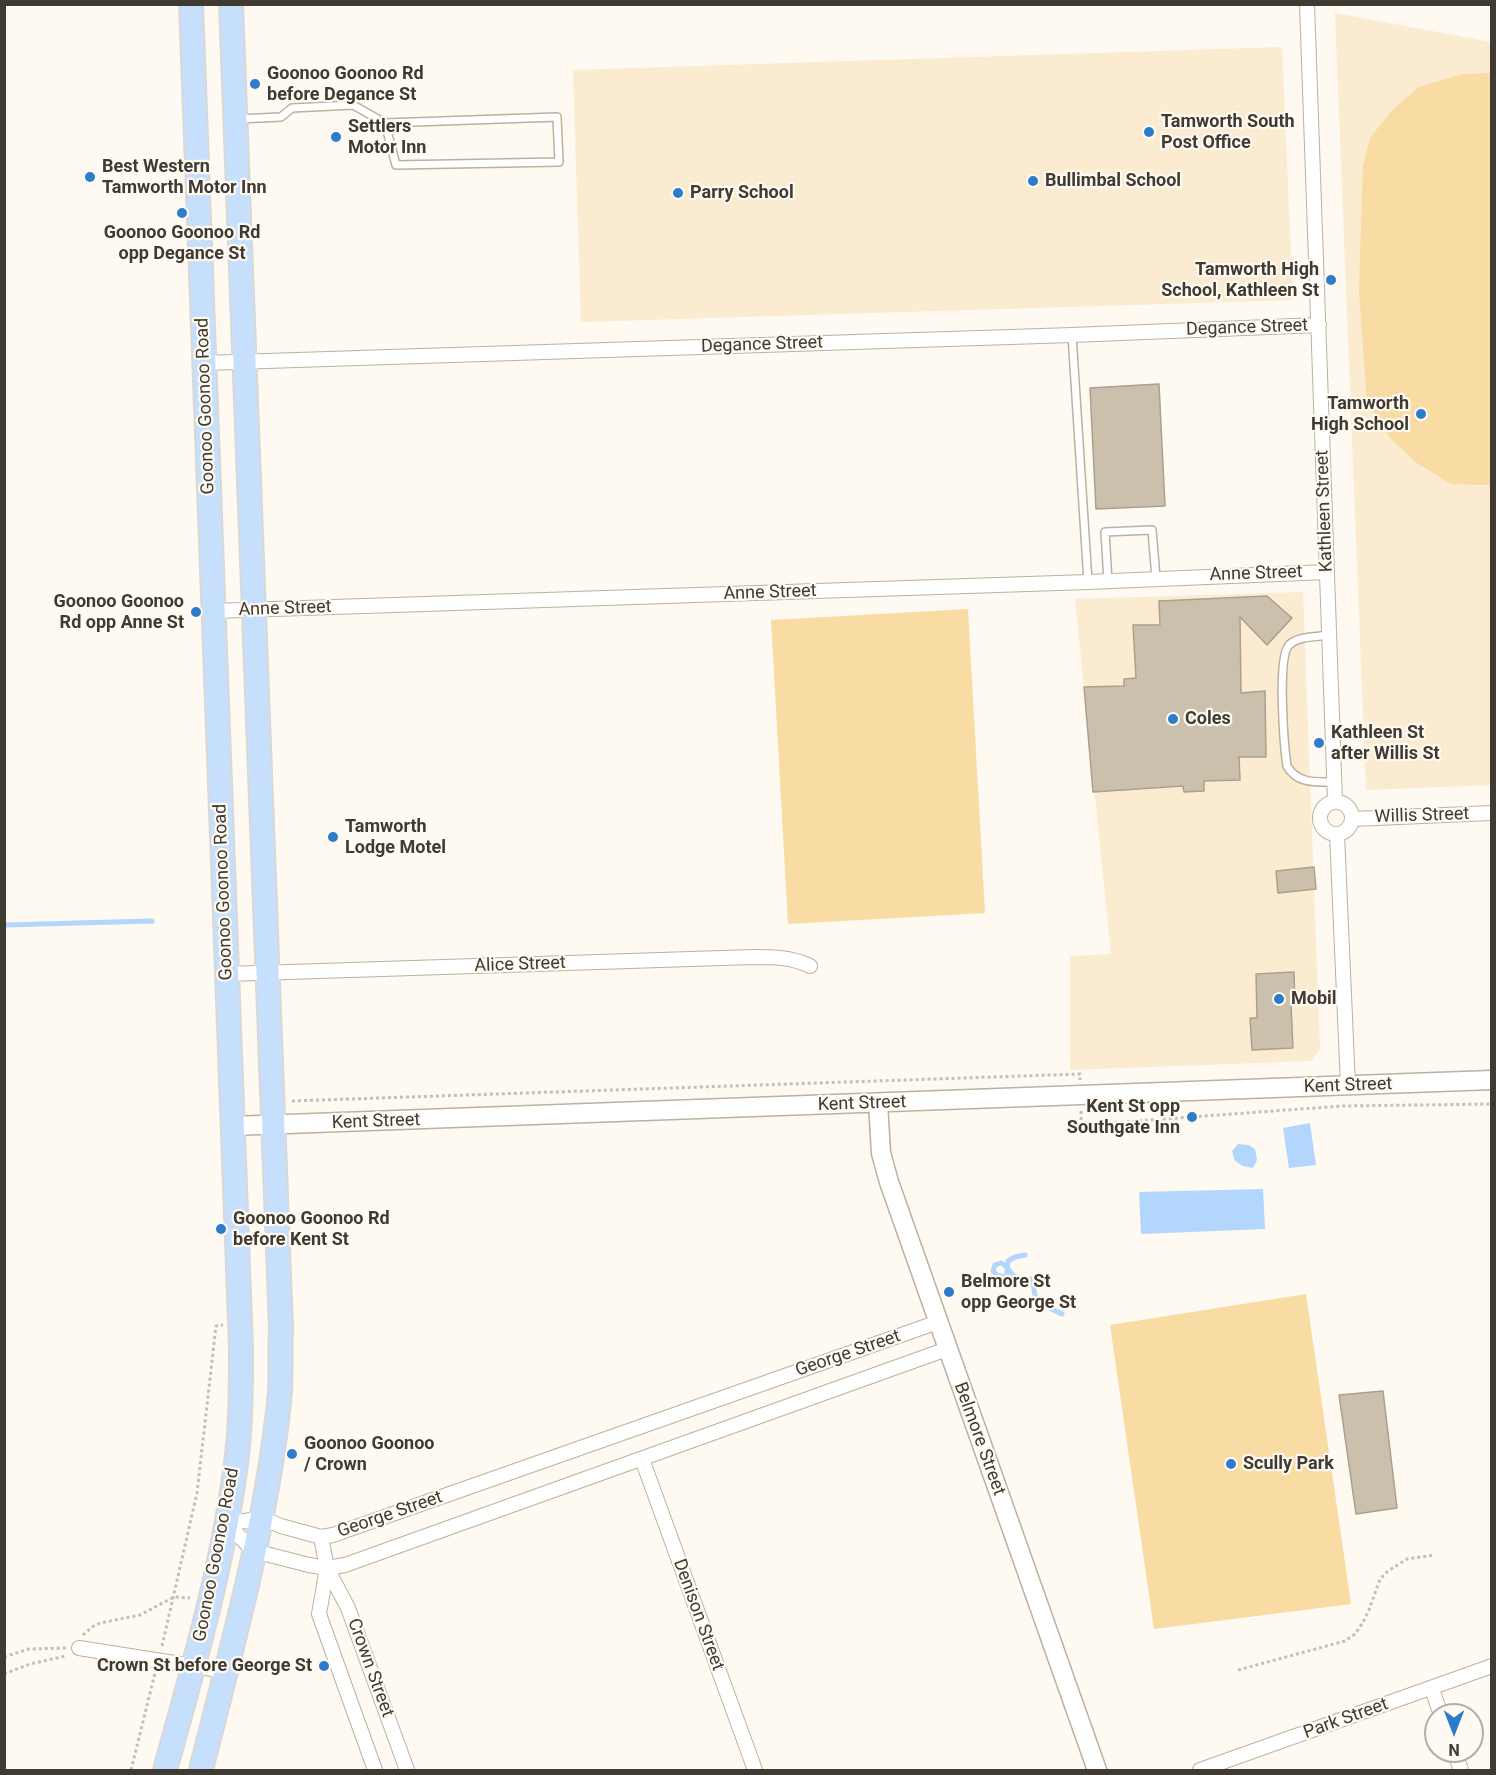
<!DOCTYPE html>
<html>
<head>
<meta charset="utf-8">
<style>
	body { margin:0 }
	#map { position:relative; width:1496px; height:1775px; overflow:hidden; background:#fef9f1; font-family:Roboto,sans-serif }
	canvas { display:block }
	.frame { position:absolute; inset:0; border:6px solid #3f3b33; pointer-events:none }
	.north { position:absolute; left:1424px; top:1703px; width:60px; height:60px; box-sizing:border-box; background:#fef9f1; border:2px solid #b2ada5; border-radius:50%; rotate:180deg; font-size:16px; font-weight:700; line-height:24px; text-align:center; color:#3f3b33 }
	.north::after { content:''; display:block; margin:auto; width:21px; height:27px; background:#2c7ccb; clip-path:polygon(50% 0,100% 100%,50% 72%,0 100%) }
</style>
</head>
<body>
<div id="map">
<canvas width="1496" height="1775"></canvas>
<div class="frame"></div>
<div class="north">N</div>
</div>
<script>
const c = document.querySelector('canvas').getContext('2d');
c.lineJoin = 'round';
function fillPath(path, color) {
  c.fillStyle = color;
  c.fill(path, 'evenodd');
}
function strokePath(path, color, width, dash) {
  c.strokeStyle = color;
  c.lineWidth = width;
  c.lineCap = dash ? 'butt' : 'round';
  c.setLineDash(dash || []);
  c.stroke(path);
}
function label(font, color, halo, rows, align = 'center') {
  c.font = font + ' Roboto,sans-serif';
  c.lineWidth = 4.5;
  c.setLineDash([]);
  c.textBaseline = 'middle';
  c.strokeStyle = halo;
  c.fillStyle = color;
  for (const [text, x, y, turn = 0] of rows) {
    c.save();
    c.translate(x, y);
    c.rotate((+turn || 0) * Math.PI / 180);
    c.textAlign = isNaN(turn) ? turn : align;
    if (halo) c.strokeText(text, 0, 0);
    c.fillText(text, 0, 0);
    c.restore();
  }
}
fillPath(new Path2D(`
	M1335,13L1491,42V785L1366,790Z
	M1282,47L1293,300L581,322L573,70Z
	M1303,592L1320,1049L1311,1061L1070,1070V956L1111,954L1075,599Z`), '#fbebd0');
fillPath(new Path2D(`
	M1491,73V485L1451,484L1417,463L1391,439L1367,403L1359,290L1363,166L1370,138L1393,109L1419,87L1463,74Z
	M968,609L985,913L788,924L771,620Z
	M1306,1294L1351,1604L1154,1629L1110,1325Z`), '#f9dba4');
fillPath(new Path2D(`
	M1310,1123L1316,1165L1289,1168L1283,1128Z
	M1238,1144L1249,1145L1255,1149L1257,1160L1253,1168L1243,1166L1235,1161L1232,1151Z
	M1263,1189L1265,1229L1141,1234L1139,1192Z`), '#b3d6fe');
strokePath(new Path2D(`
	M4,925L152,921
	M1025,1255L1015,1257L1008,1261L1007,1274L1004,1277L997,1275L993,1271L995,1265L1001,1263C1008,1266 1010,1274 1016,1277C1020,1279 1027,1279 1032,1279C1035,1285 1033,1293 1036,1298C1039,1305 1055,1310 1062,1314`), '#b3d6fe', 5);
const building = new Path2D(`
	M1159,384L1165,506L1096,509L1090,388Z
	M1267,596L1292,618L1267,645L1240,617L1241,693L1265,691L1266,757H1239L1240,780L1204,781V791L1184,792L1183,786L1093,792L1084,687L1124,686V679L1136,678L1133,625H1160L1159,601Z
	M1314,867L1316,889L1278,893L1276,871Z
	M1294,972L1295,1005H1291L1293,1048L1252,1050L1250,1018H1257L1256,974Z
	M1383,1391L1397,1508L1356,1514L1339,1395Z`);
fillPath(building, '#cbc0ac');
strokePath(building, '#aba08d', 1.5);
const service = new Path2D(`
	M238,119L281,117L292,108L353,105L385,123L557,117L559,162L396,165L385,123
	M1072,335L1088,582
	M1108,581L1105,532L1152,530L1156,578
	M1329,635C1317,637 1298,636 1289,645C1277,657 1284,746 1287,766C1297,784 1316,782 1334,782`);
const minor = new Path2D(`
	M1307,4L1335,802
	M204,363L1072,335L1319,325
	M213,611L1088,582L1327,572
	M1320 818a16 16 0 1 1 32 0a16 16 0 1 1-32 0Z
	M1352,819L1492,813
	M1337,834L1348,1086
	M227,974L753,957C774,957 791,957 810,966
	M642,1459L755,1770
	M227,1524L254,1551L309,1565L327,1568L345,1565L947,1349
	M227,1524L262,1518L281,1526L321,1537L333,1535L938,1322
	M321,1537L327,1568L348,1608L407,1770
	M327,1568L319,1614L375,1770
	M79,1648L225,1671
	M1432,1689L1441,1715
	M1454,1751L1461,1770
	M1200,1770L1492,1666`);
const tertiary = new Path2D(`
	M878,1103L881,1153L889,1182L1097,1770
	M232,1126L1492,1080`);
const primary = new Path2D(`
	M165,1770C192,1672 221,1573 235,1471C241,1430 241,1389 241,1348L191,4
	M201,1770C232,1646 268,1520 280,1392C281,1371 280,1349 281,1328L231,4`);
strokePath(service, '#bcb19e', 10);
strokePath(minor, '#bcb19e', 16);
strokePath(tertiary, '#bcb19e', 21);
strokePath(primary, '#d9d8d6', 26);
strokePath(new Path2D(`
	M292,1101L1080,1074V1080
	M1081,1111V1125L1342,1106L1492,1104
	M83,1635L92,1627L100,1623L140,1615L174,1597L190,1598
	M162,1646L197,1493L216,1326L223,1325
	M4,1657L29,1649L66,1648
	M1238,1670L1345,1641L1355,1634L1362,1624L1369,1610L1380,1579L1388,1571L1407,1559L1435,1555
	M4,1674L30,1664L66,1656
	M131,1770L155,1673`), '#c4bfb7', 3, [3, 3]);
strokePath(service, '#fff', 7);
strokePath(minor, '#fff', 14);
strokePath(tertiary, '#fff', 18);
strokePath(primary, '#c5dffc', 22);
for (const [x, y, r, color] of [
	[255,84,6,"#2c7ccb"],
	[1149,132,6,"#2c7ccb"],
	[336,137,6,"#2c7ccb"],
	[90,177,6,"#2c7ccb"],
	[1033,181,6,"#2c7ccb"],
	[678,193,6,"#2c7ccb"],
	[182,213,6,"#2c7ccb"],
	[1331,280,6,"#2c7ccb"],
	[1421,414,6,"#2c7ccb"],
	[196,612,6,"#2c7ccb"],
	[1173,719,6,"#2c7ccb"],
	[1319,743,6,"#2c7ccb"],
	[333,837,6,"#2c7ccb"],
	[1279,999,6,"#2c7ccb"],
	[1192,1117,6,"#2c7ccb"],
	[221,1229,6,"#2c7ccb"],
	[949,1292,6,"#2c7ccb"],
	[292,1454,6,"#2c7ccb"],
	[1231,1464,6,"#2c7ccb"],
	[324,1666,6,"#2c7ccb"]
]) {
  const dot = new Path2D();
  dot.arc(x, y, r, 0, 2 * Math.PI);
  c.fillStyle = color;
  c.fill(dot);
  strokePath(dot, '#fef9f1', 2);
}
label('bold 18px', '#3f3b33', '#fef9f1', [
	["Goonoo Goonoo Rd",267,74],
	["before Degance St",267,95],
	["Tamworth South",1161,122],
	["Post Office",1161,143],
	["Settlers",348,127],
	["Motor Inn",348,148],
	["Best Western",102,167],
	["Tamworth Motor Inn",102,188],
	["Bullimbal School",1045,181],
	["Parry School",690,193],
	["Goonoo Goonoo Rd",182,233,"center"],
	["opp Degance St",182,254,"center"],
	["Tamworth High",1319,270,"right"],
	["School, Kathleen St",1319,291,"right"],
	["Tamworth",1409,404,"right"],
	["High School",1409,425,"right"],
	["Goonoo Goonoo",184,602,"right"],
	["Rd opp Anne St",184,623,"right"],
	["Coles",1185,719],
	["Kathleen St",1331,733],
	["after Willis St",1331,754],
	["Tamworth",345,827],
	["Lodge Motel",345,848],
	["Mobil",1291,999],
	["Kent St opp",1180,1107,"right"],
	["Southgate Inn",1180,1128,"right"],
	["Goonoo Goonoo Rd",233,1219],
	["before Kent St",233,1240],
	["Belmore St",961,1282],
	["opp George St",961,1303],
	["Goonoo Goonoo",304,1444],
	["/ Crown",304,1465],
	["Scully Park",1243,1464],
	["Crown St before George St",312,1666,"right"]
], 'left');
label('18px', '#3f3b33', '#fef9f1', [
	["Degance Street",1247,328,-2],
	["Degance Street",762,345,-2],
	["Goonoo Goonoo Road",206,406,-92],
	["Kathleen Street",1325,511,-92],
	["Anne Street",1256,574,-2],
	["Anne Street",770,593,-2],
	["Anne Street",285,609,-2],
	["Willis Street",1422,816,-2],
	["Goonoo Goonoo Road",224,892,-92],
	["Alice Street",520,965,-2],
	["Kent Street",1348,1086,-2],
	["Kent Street",862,1104,-2],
	["Kent Street",376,1122,-2],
	["George Street",848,1354,-19],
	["Belmore Street",979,1439,70],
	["George Street",390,1515,-19],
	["Goonoo Goonoo Road",217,1555,-79],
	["Denison Street",698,1615,70],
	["Crown Street",370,1668,70],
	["Park Street",1346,1719,-20]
]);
</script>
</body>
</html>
